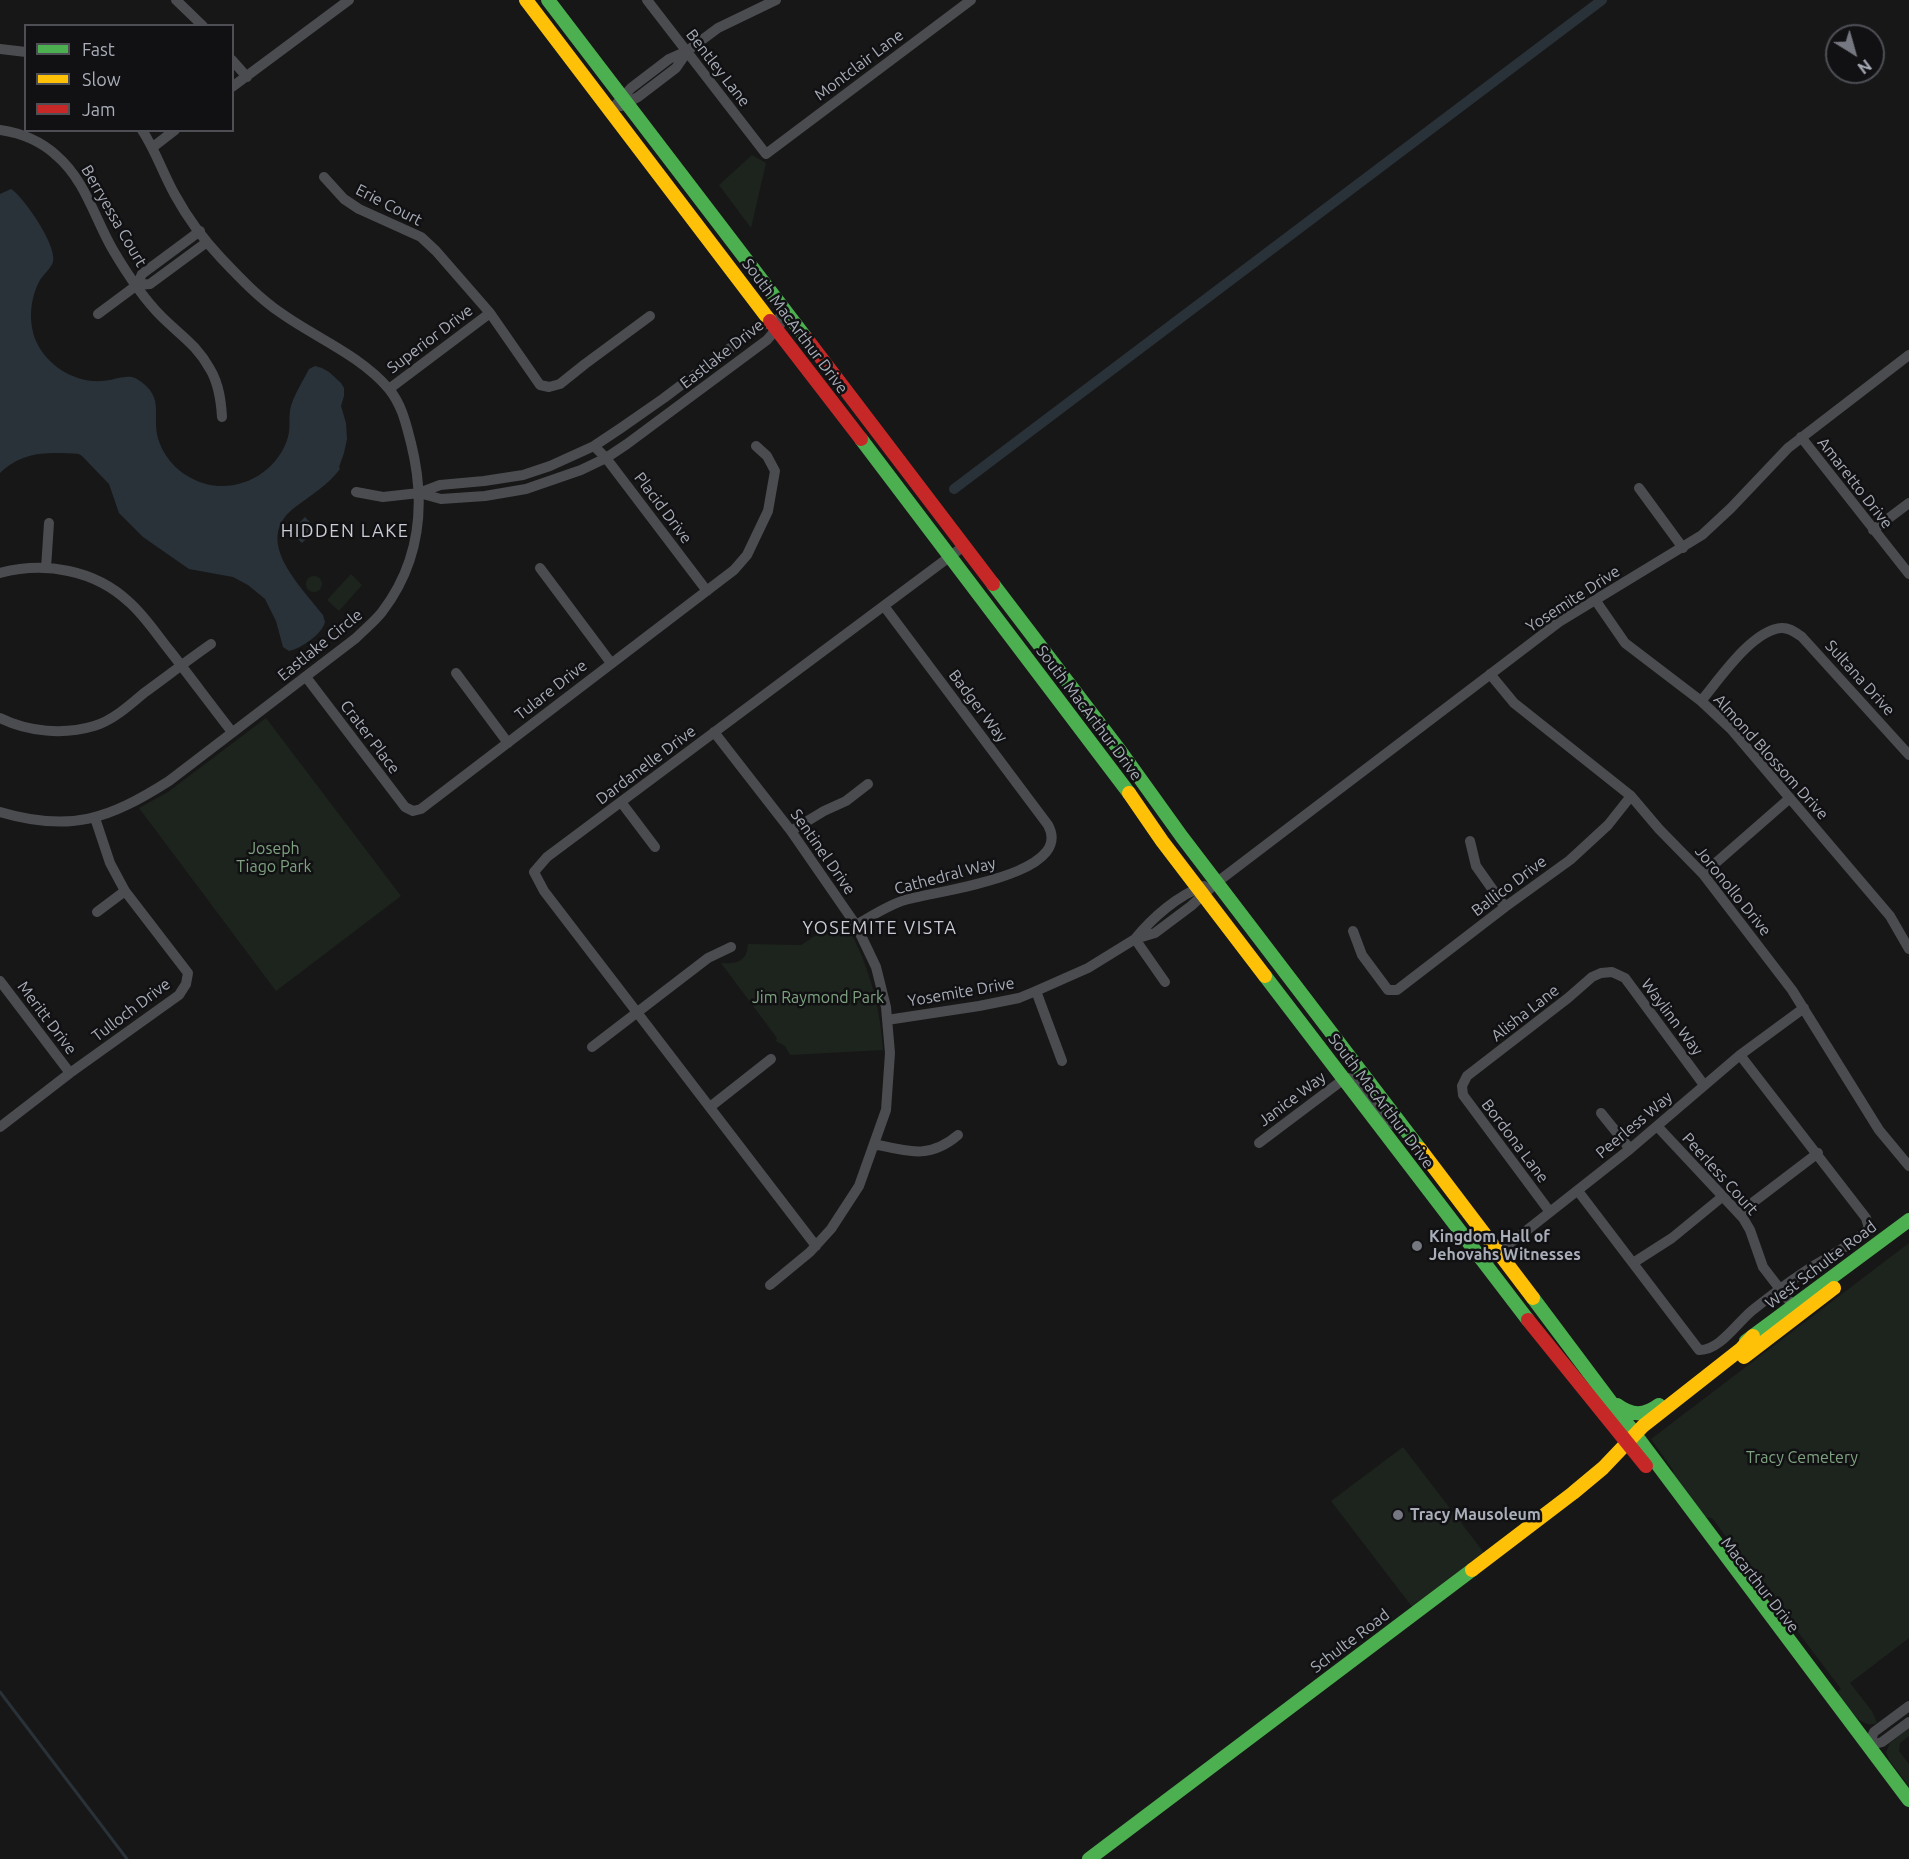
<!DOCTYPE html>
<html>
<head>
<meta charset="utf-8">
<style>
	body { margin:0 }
	#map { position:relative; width:1909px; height:1859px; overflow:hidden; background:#171717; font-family:Ubuntu,sans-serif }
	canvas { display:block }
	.legend { position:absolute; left:24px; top:24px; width:210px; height:108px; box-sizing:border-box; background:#111113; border:2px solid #4d4f55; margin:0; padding:8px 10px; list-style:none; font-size:18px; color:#a8adb8 }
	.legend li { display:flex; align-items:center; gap:12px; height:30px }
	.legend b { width:30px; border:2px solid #4d4f55 }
	.north { position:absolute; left:1825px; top:24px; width:60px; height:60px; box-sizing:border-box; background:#111113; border:2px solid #4d4f55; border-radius:50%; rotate:143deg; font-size:16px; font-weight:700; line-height:24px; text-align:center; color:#a8adb8 }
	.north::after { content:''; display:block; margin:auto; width:21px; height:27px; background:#757880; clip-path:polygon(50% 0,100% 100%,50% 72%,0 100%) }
</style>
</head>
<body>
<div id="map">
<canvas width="1909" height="1859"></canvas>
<ul class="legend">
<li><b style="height:8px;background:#4caf50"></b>Fast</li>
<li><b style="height:8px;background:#ffc107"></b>Slow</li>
<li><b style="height:8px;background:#c62828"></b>Jam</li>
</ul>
<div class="north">N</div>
</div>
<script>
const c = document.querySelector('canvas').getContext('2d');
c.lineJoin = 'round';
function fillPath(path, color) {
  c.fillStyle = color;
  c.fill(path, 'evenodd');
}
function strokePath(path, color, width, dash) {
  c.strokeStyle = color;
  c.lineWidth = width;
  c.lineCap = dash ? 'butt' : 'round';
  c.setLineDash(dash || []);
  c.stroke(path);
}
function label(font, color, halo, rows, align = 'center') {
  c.font = font + ' Ubuntu,sans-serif';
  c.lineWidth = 5;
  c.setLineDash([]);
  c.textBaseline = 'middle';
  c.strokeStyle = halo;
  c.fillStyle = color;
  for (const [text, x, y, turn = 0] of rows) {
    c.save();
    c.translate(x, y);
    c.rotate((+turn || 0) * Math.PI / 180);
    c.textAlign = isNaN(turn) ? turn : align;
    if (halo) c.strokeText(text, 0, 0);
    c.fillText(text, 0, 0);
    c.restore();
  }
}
fillPath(new Path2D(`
	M752,155L766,163L751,228L719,185Z
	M351,574L362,585L339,611L327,600Z
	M306 584a8 8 0 1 1 16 0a8 8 0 1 1-16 0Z
	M266,718L401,896L276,991L139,808L168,792Z
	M843,918C867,960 880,1002 883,1050L790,1055L785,1046L776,1041L777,1038L721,963C736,964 747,962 748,944L801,945Z
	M1909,1243V1638L1850,1683L1872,1711L1877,1723C1859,1730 1847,1705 1837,1692L1841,1689L1712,1518L1702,1517L1674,1480L1673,1470L1651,1439Z
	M1403,1447L1485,1554L1413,1608L1331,1501Z
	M1909,1728V1736L1900,1743L1899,1751L1909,1764V1786L1889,1760L1886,1752L1890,1743Z`), '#1d241e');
fillPath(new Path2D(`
	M11,189C24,197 58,247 53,262C51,268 44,274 40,280C30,298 28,322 36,341C47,366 75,383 102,381C113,381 127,373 137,379C168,398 149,417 160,444C168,464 185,478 206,484C240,493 278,472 288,437C291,427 288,416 291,406C295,393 303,381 309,369L315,366L322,368L329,372L341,383L344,388V396L341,406L346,423L347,439L344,453L339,467L340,469C328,485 310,496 294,508C252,541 301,586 323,615L325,622C322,634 302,648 289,651L283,647L276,621L265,599L248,585L233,577L189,569L143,537L119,513L109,484L82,456L79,454C48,452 23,451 0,473V194Z
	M305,517L318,531L315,534H311L302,543L290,532Z`), '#2a3239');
strokePath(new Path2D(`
	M0,1692L127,1859`), '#2a3239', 3);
strokePath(new Path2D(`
	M954,489L1602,0`), '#2a3239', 10);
strokePath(new Path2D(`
	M176,0L203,26
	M647,0L766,154L971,0
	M0,49L26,52
	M232,60L247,77
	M232,87L349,0
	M621,106L638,97L676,68L687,52
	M610,111L631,88L669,59L687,51L718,28L776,0
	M0,130C21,133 42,142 57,156C85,180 95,219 113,250C126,272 143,298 161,316C181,336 196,344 210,369C219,384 221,401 222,417
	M153,147L175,130
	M324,177L344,199L359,209L421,237L436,251L490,313L540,385L549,387L560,384L585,364L650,316
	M137,285L142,274L200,231
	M98,314L137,285L150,284L207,242
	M389,389L490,313
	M1801,437L1909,574
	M594,446L606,458L707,591
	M1639,488L1683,548
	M356,492L383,497L419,493L440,485L484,481L523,475L550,466L594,446L621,428L664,398L758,327L788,315
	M419,493L441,499L485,496L526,489L581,470L606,458L627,444L767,340L780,325
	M1873,530L1909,503
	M46,568L49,523
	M540,568L611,663
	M0,573C45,561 95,570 129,602C145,616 157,635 170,651C191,678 211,705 232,732
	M1596,601L1625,643L1701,701L1731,729L1890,916L1909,949
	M456,673L508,743
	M1490,674L1514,703L1631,796L1659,829L1703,874L1792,990L1879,1130L1909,1166
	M306,677L405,807L413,811L421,809L734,570L747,555L768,511L775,471L767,456L756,446
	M1701,701C1719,680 1751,631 1781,628C1789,627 1796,633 1802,637L1909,755
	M0,718C28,732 64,735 94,726C112,721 130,705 144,693C166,677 188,660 211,644
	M714,732L791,831L856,925L876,967L886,1007L890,1053L886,1110L859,1186L831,1229L810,1252L770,1285
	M621,802L655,847
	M0,812C71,833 109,819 169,781L356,638C365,629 375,621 382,612C420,562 426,503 411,443C406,424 402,405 389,389C360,355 316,338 281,313C259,298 239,277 221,258C204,240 187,217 175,195C163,174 156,151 142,130
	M791,831L824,811L846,801L868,784
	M1470,841L1476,866L1505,907
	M1703,874L1790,798
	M97,912L125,891
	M856,925C872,916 888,905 905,900C933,891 1076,876 1048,825L884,606
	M1353,931L1362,955L1388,990H1397L1505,907L1570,860L1608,825L1631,796
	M1135,939C1152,918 1178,895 1204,886
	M1135,939L1165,982
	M0,981L70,1073
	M1036,991L1062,1061
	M887,1020L979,1006L1019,998L1036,991L1088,968L1135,939L1155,933L1191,906L1216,883L1559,622L1702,535L1731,508L1788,448L1909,355
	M592,1047L708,958L731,947
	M710,1107L771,1059
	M1601,1113L1630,1149
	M1657,1126L1743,1218L1750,1230L1763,1267L1793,1306
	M0,1127L70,1073L179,995L186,984L188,973L125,891L110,863L95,818
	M1259,1143L1344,1079C1348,1078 1349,1077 1353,1079C1367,1085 1379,1117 1398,1127
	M874,1144C906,1151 929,1160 958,1135
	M1578,1191L1699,1350C1720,1351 1738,1321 1754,1309C1773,1294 1794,1278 1815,1265C1833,1254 1853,1244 1869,1228L1866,1218L1740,1055
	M1550,1212L1463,1095L1462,1086L1467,1076L1568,998L1592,977L1601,973L1612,972L1625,978L1704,1085
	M1739,1213L1818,1153
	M816,1246L544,891L534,872L547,857L964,546
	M1633,1263L1672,1238L1722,1197
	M1484,1264L1630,1149L1740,1055L1804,1008
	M1868,1746L1874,1732L1909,1706
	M1868,1746L1882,1742L1909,1722`), '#4b4c50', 10);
strokePath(new Path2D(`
	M548,0L806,338
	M861,439L1129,793
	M993,584L1121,752L1182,837L1420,1149
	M1265,976L1528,1320
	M1533,1298L1909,1800
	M1746,1341L1909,1220
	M1617,1405C1632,1416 1644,1416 1659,1405
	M1089,1859L1472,1570`), '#4caf50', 14);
strokePath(new Path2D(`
	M526,0L770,321
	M1129,793L1162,841L1265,976
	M1420,1149L1533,1298
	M1744,1357L1834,1288
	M1472,1570L1573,1493L1603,1468L1643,1426L1741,1349L1753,1336`), '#ffc107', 14);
strokePath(new Path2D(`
	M770,321L861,439
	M806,338L993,584
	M1528,1320L1646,1466`), '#c62828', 14);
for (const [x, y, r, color] of [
	[1417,1246,6,"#757880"],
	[1398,1515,6,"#757880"]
]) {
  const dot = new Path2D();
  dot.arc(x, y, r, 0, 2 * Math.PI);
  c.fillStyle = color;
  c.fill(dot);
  strokePath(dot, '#111113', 2);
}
label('16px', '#a8adb8', '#111113', [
	["Montclair Lane",859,65,-37],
	["Bentley Lane",718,68,52],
	["Erie Court",389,205,27],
	["Berryessa Court",114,216,60],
	["South MacArthur Drive",795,326,53],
	["Superior Drive",430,339,-37],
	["Eastlake Drive",722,354,-38],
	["Amaretto Drive",1855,483,52],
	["Placid Drive",663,508,53],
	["Yosemite Drive",1573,599,-33],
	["Eastlake Circle",320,645,-39],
	["Sultana Drive",1860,678,48],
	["Tulare Drive",551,690,-38],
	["Badger Way",978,706,53],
	["South MacArthur Drive",1089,713,53],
	["Crater Place",370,737,53],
	["Almond Blossom Drive",1771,757,48],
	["Dardanelle Drive",646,765,-37],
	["Sentinel Drive",823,852,55],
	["Cathedral Way",945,876,-15],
	["Ballico Drive",1509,886,-37],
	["Joronollo Drive",1733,891,51],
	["Yosemite Drive",961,992,-10],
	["Tulloch Drive",131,1010,-37],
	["Alisha Lane",1525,1013,-38],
	["Waylinn Way",1672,1017,53],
	["Meritt Drive",47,1018,53],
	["Janice Way",1292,1099,-37],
	["South MacArthur Drive",1381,1101,53],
	["Peerless Way",1634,1125,-40],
	["Bordona Lane",1515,1141,53],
	["Peerless Court",1720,1174,48],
	["West Schulte Road",1821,1265,-37],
	["Macarthur Drive",1760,1585,52],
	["Schulte Road",1350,1641,-37]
]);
label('16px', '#7fa381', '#111113', [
	["Joseph",274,849],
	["Tiago Park",274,867],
	["Jim Raymond Park",818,998],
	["Tracy Cemetery",1802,1458]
]);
label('bold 16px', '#a8adb8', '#111113', [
	["Kingdom Hall of",1429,1237],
	["Jehovahs Witnesses",1429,1255],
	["Tracy Mausoleum",1410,1515]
], 'left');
c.letterSpacing = '1.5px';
label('18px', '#c9ccd4', '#111113', [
	["HIDDEN LAKE",345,531],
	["YOSEMITE VISTA",880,928]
]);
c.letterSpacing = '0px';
</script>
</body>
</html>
